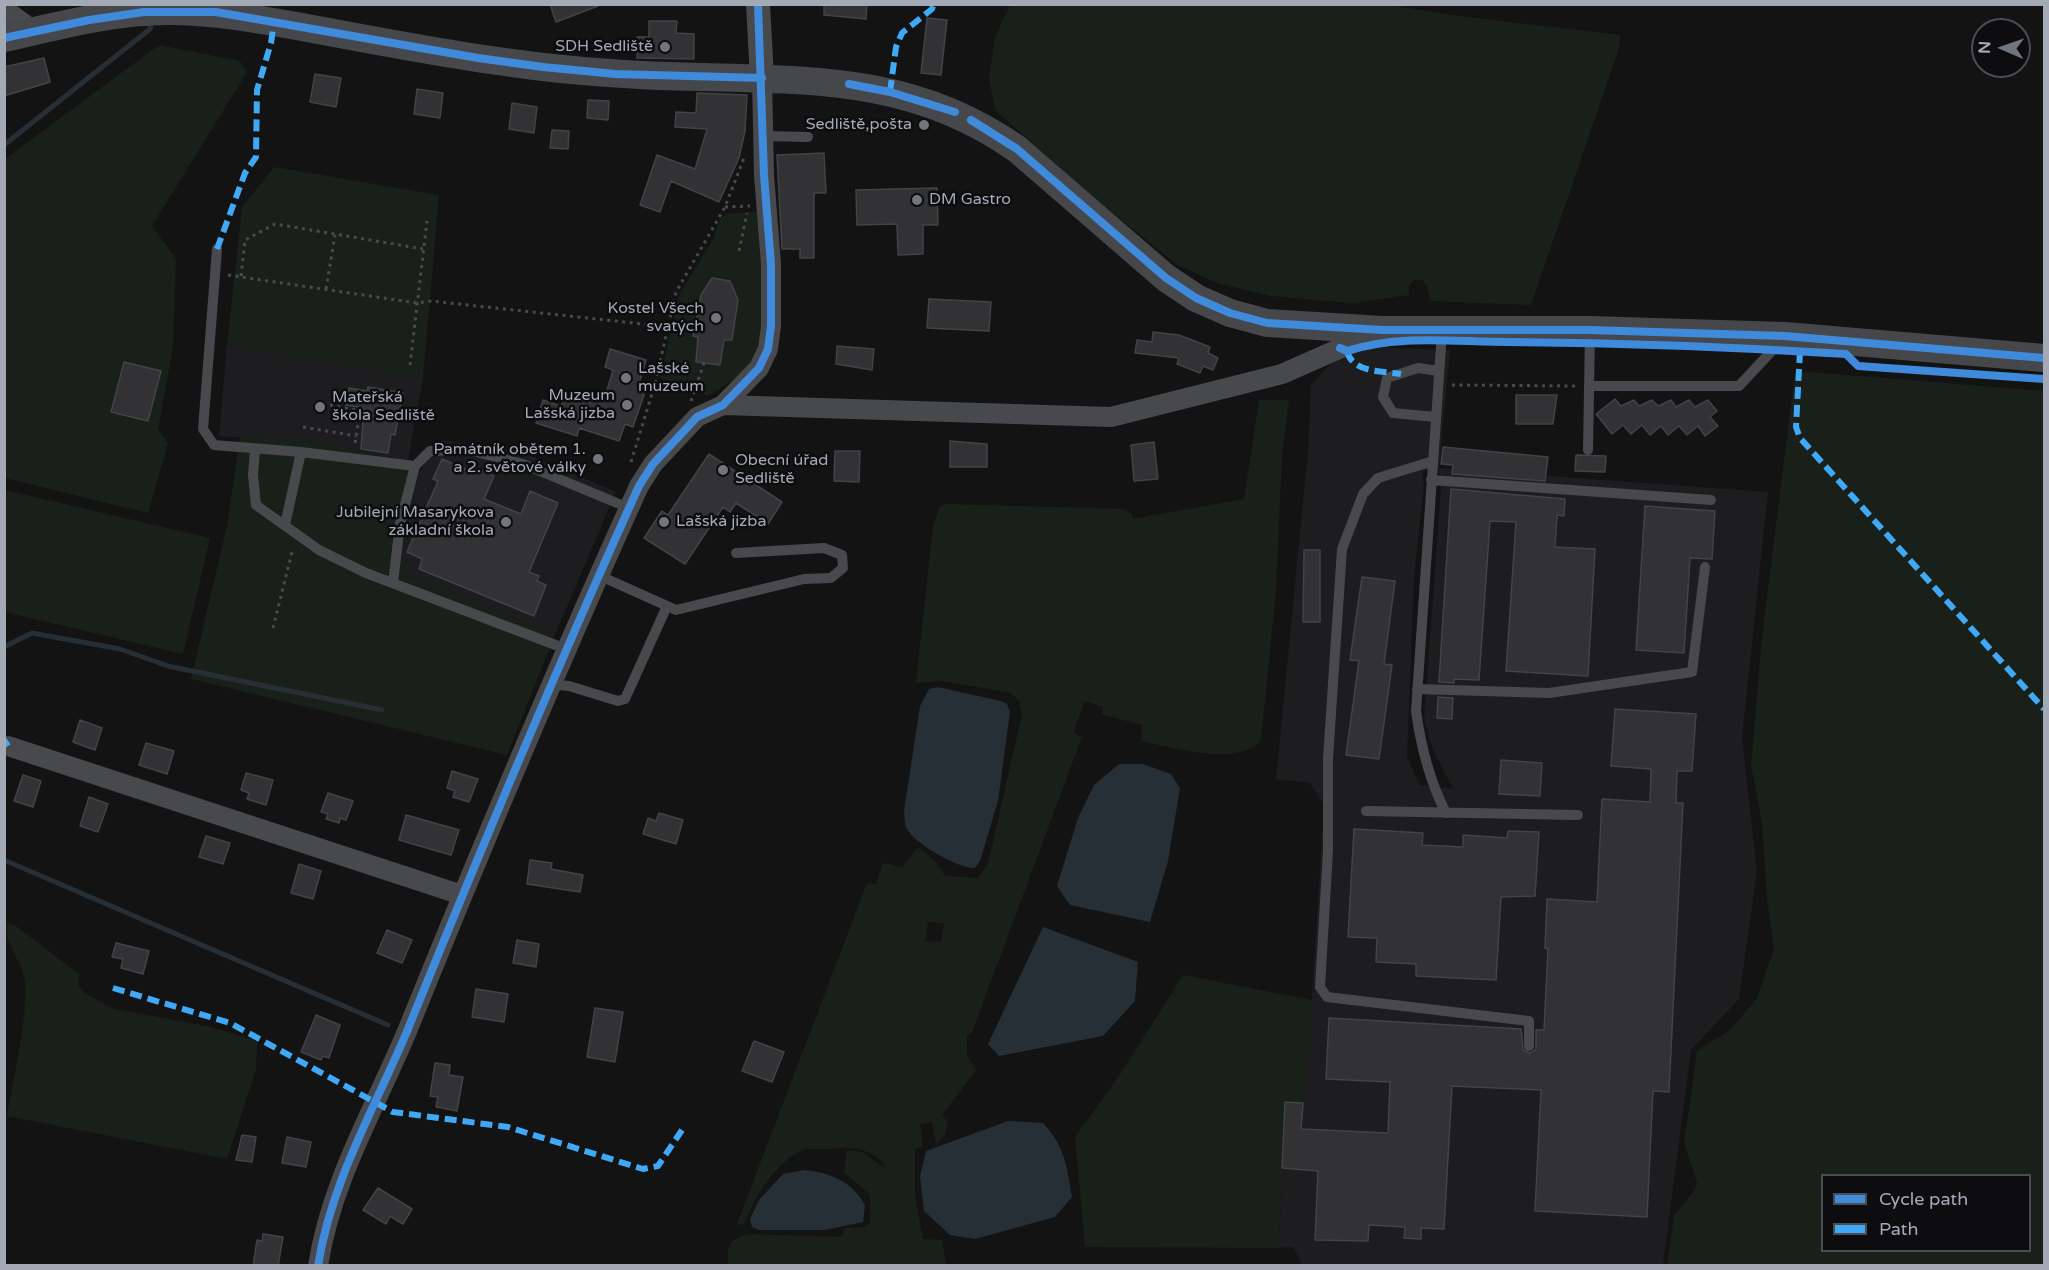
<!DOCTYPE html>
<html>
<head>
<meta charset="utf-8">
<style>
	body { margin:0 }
	#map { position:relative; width:2049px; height:1270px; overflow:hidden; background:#131313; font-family:"Varela Round",sans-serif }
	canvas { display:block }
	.frame { position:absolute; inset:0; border:6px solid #a3aab5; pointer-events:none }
	.legend { position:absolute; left:1821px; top:1174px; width:210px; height:78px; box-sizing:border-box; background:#0d0d0f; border:2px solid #494c51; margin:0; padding:8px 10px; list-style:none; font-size:18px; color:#a3aab5 }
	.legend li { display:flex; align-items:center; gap:12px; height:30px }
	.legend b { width:30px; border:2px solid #494c51 }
	.north { position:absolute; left:1971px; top:18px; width:60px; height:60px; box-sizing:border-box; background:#0d0d0f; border:2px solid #494c51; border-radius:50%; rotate:272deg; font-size:16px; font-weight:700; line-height:24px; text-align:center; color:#a3aab5 }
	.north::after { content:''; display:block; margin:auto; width:21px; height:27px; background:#71757c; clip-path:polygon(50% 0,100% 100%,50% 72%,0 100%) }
</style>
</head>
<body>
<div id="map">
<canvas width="2049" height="1270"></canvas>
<div class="frame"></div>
<ul class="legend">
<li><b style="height:8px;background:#408adc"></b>Cycle path</li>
<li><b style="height:8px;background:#3fa9f5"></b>Path</li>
</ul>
<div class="north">N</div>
</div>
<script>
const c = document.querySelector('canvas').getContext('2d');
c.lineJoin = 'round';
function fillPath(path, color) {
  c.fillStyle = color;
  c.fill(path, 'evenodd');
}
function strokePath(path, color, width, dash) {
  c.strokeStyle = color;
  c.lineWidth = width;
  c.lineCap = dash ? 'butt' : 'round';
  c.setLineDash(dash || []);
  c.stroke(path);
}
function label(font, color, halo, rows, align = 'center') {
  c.font = font + ' "Varela Round",sans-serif';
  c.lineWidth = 5;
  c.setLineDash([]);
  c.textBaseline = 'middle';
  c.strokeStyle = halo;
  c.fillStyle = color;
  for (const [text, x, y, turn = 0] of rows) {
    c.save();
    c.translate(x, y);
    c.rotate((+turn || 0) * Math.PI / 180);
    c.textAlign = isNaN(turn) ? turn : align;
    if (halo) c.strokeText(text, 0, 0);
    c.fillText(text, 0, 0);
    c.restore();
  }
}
fillPath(new Path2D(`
	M227,345L423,378L408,460L328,444L219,436Z
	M1367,347L1450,350L1439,468L1768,492L1742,738L1757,871L1739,999L1691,1050L1663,1265L1303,1266L1293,1247L1278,1248L1287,1114L1305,1112L1324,805L1310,783L1276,779L1308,451L1311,385L1333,361ZM1438,468L1441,489L1424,718L1433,750L1453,789L1420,785L1407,757L1414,578L1424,484L1422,471Z
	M441,440L522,452L616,492L555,635L405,574L401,551L419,473Z`), '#1d1d1f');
fillPath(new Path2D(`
	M1010,5H1387L1459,16L1620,35L1619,48L1531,305L1430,301L1427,285L1422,280H1414L1409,285V295L1352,303L1271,296L1217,283L1176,264L1095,198L995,110L989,78L995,37Z
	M159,45L240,61L247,72L152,226L176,259L173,347L158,429L168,444L148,513L5,478V159Z
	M274,167L439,195L423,378L227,345L242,207Z
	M759,211C761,244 771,321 758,350C748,372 727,385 707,396L660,378L679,295L711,243L721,218L728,214Z
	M1809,372L2044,391V1265H1667L1674,1216L1693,1192L1697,1183L1684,1143L1697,1051L1730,1030L1757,998L1774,949L1767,898L1762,824L1751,765L1762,637L1795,373ZM1822,1176H2030V1250H1822Z
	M1259,400H1289L1282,455L1276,592L1261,740C1238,768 1172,747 1141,741L1142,725L1101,714L1103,707L1085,701L1073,733L1082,737L972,1032L967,1036V1055L976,1070L942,1115L948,1122L945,1134L936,1146L932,1122L920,1124L923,1146L915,1149V1195L923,1239L942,1240L946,1265H728V1249L732,1241L747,1234L842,1237L845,1228L865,1227L870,1222V1195L844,1172L847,1150L862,1152L883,1167L885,1164C867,1148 853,1146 830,1149C821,1150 806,1147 798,1152C773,1167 754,1198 744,1225L737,1224L867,883L876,884L883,863L902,867L918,847L935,861L945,876L978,878L988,864L1022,714L1019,701L1011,693L942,681L916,683L933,526L940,506L947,504L1123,509L1131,513L1133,519L1244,499ZM928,922L944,923L941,942L925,941Z
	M240,437L328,444L408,460L419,473L401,551L405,574L555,635L507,755L191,679L227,526Z
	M5,490L210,538L183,654L5,612Z
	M8,924L16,926L79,974L78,985L85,993L111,1008L211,1027L257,1041L256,1069L227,1159L7,1116C14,1073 27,1026 25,982C24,962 0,939 8,924Z
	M1183,975L1312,1000L1305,1113L1287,1114L1278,1248L1085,1247L1075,1137L1121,1073Z`), '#192019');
fillPath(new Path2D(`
	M937,687L1001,701L1007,704L1010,712L998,801L980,861L975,868C959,869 915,844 907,829C904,824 905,817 904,811L920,706L929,689Z
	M1119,764H1143L1171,774L1180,788L1168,861L1150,922L1070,905L1057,886L1078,818L1094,785Z
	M1043,927L1138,962L1135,1001L1103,1036L999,1056L988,1044Z
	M1008,1121L1043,1123C1065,1146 1067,1167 1072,1197L1055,1217L975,1239L950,1235L924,1211L920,1176L926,1151Z
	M804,1170C829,1172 853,1182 865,1205L863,1222L825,1230H759L752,1227L750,1219L759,1200L783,1174Z`), '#262f35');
strokePath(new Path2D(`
	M4,145L150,29L152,21
	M4,647L32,633L120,649L168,666L382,710
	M4,860L388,1025`), '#262f35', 5);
const building = new Path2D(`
	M550,4H598V6L556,22Z
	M824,4H867L866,19L824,15Z
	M927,18L947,20L941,75L921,73Z
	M649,21H677L676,33L694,34V59L637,58V37H649Z
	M44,58L50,82L4,96V67Z
	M315,74L341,78L336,107L310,102Z
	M417,89L443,93L440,118L414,114Z
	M697,93L747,95L745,131L739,158L719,202L671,181L660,212L640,205L657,155L695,169L707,129L675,127L676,112L696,113Z
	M588,100L609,101L608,120L587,118Z
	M512,103L537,107L534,133L509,129Z
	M552,130L569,131L568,149L550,148Z
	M824,153L826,193H814V258H800V249H782L777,155Z
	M937,188L938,225H923V254L898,255L897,224L857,225L856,190Z
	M712,278L730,281L738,300L732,340H724L720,365L696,362L698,337L693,336L701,295Z
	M929,299L991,302L989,331L927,328Z
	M1153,332L1179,335L1210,347L1208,353L1218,358L1213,370L1203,366L1200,373L1177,364L1179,358L1135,353L1137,340L1152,342Z
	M837,346L874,349L872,370L836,364Z
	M610,349L646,360L638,387L646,389L633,427L625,424L619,441L579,428L577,436L536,423L543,400L561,406L565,393L590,402L592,396L604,400L613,370L605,367Z
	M124,362L161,371L148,421L111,412Z
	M368,387L403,393L395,435L391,434L388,453L361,449L364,408L346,405L349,388L367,391Z
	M1516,395H1557L1553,424H1516Z
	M1615,399L1621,406L1634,400L1639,406L1652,400L1658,406L1671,400L1676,407L1689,400L1695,407L1708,400L1717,411L1710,417L1718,426L1705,436L1698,426L1687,435L1679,426L1668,435L1661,426L1650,435L1642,425L1631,434L1623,425L1612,434L1596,414Z
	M950,441L987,444V467H950Z
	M1154,442L1158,479L1134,481L1131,445Z
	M1443,447L1548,457L1545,481L1452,474L1453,465L1441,464Z
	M835,451H860L859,482L834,481Z
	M709,454L782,502L768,524L736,503L730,512L723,507L685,564L644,538L662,511L668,515Z
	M1576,455L1606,456L1605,472L1575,471Z
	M442,459L473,472L475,468L494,476L484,499L521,514L530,491L558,503L529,572L539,576L537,581L546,585L534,616L419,569L422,559L407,552L438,481L433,479Z
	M1451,489L1565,499L1564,516L1557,515L1555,547L1595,549L1588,676L1506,671L1516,522L1490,521L1479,680L1454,679V683L1439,682Z
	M1645,506L1715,511L1712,559L1690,558L1684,653L1636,650Z
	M1304,550H1320V622H1303Z
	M1362,577L1395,581L1384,664L1392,665L1379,759L1346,755L1359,661L1350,660Z
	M1438,697L1453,698L1452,719L1437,718Z
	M1615,709L1696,714L1692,771H1677L1676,803H1683L1669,1092L1653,1091L1647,1217L1535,1211L1541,1090L1452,1086L1444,1229L1421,1228V1239L1404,1238L1405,1227L1369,1225L1368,1241L1315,1240L1318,1171L1282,1168L1285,1102L1303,1103L1301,1129L1388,1133L1390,1082L1326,1079L1329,1018L1521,1029L1523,1050L1530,1053L1536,1049V1030H1544L1548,949L1545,948L1547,899L1597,902L1602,799L1650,802L1651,769L1611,766Z
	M80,720L102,728L95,750L73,742Z
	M146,743L174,751L167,774L139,765Z
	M1501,760L1542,763L1540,796L1499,794Z
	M452,771L478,779L469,802L453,797L455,791L447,788Z
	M246,773L273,780L266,805L247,799L249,793L241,790Z
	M23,775L41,781L33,807L14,801Z
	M328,793L353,801L346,820L340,818L339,823L326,819L328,814L321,812Z
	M89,797L108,804L98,832L80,826Z
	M659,813L683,820L676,844L643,834L648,818L656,821Z
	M406,815L459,830L451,855L399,840Z
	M1354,829L1423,833L1422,845L1463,847V835L1507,838L1508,831L1539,832L1535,896L1501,897L1496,980L1416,976V964L1376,962L1377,938L1348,937Z
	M206,836L230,843L223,864L199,857Z
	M530,860L552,863L551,869L583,875L580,892L527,884Z
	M299,864L321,871L313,899L291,893Z
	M387,930L412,940L402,963L377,953Z
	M517,940L539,944L536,967L513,963Z
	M116,943L149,951L143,974L121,968L123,959L112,957Z
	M476,989L508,994L504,1022L472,1017Z
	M595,1008L623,1012L615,1062L587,1057Z
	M316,1015L340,1025L329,1058L323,1056L321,1060L301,1052Z
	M754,1041L784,1052L772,1082L742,1071Z
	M435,1063L450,1065L449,1075L463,1077L457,1111L436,1107L438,1097L430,1096Z
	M242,1135L256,1137L252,1162L236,1160Z
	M287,1137L311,1142L306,1167L282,1163Z
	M378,1188L412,1209L403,1224L390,1216L386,1224L363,1210Z
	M263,1234L283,1237L278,1266H253L257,1240L262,1241Z`);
fillPath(building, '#323234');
strokePath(building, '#424347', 1.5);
strokePath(new Path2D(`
	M725,207L750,206
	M739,251L747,213
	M228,275L417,303L431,301L670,327
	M241,276L245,240L275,224L423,249
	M326,289L335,235
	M410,365L427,221
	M1452,385L1577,386
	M691,401L704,363
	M330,405L360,411L355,444
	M303,427L356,436
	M631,462L655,384L676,292L725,207L744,158
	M273,628L293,548`), '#494a4e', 3, [3, 4.5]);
strokePath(new Path2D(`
	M762,136L808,137
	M217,249L203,429L214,445L301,452L415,466
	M1442,332L1416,711C1421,747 1429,780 1446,813
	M1591,386H1739L1781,341
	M1436,417L1393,413L1383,397L1387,378L1418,368L1439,371
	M255,449L253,475L256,505L319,550L366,573L566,649
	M1588,450L1590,330
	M1433,461L1378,478L1363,494L1342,549L1328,758V851L1320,987L1327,997L1529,1021V1046
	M1431,480L1711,500
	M285,525L301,452
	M598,575L676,610L804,579L831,578L843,568L842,555L824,548L736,553
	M393,583L400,524L415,466L430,451L469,450L523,464L629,508
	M551,684L569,686L618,701L625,699L667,606
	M1417,689L1549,693L1692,672L1705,567
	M1366,811L1578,815`), '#47494c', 10);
strokePath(new Path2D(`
	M4,9L34,31
	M723,405L1111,417L1282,374L1377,332
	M8,746L462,895
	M318,1266C331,1181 376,1106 408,1029C482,846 558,665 639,486L653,464L697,417L723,405L759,368L768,349L771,326V264L764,175L762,78`), '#47494c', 20);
strokePath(new Path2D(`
	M758,4L762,78`), '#47494c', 24);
strokePath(new Path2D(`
	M4,38C58,26 113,11 168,11C214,11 257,19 302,27C372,40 442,54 512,63C576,72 639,76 704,77C819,80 918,79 1017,149L1166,278L1196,298L1230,313L1267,323L1382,330H1590L1785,336L2044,358`), '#46474a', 28);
strokePath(new Path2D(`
	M890,92L896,47L902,33L932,9L934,4
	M217,249L245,173L256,157L257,90L271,43L274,22
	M1347,351C1352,373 1383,371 1401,374
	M1800,351L1796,427L1800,438L2044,709
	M4,740L8,746
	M113,988L230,1023L393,1112L508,1127L643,1169L658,1166L682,1130`), '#3fa9f5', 6, [12, 6]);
strokePath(new Path2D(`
	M4,38L89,20L144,12H216L478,58L543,67L615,74L762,78
	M849,84L890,92L955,112
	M971,120L1017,149L1166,278L1196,298L1230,313L1267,323L1382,330H1590L1785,336L2044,358
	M1340,348L1347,351C1398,334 1456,342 1509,342C1622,343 1734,347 1846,354L1858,366L2044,379
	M318,1266C331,1181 376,1106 408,1029C482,846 558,665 639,486L653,464L697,417L723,405L759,368L768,349L771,326V264L764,175L758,4`), '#408adc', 8);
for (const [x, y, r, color] of [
	[665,47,6,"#71757c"],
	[924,125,6,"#71757c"],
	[917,200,6,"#71757c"],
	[716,318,6,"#71757c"],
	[626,378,6,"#71757c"],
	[627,405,6,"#71757c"],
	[320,407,6,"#71757c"],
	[598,459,6,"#71757c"],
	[723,470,6,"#71757c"],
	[506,522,6,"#71757c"],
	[664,522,6,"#71757c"]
]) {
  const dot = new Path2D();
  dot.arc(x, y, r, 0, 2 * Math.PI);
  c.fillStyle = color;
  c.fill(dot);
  strokePath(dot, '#0d0d0f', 2);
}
label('16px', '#a3aab5', '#0d0d0f', [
	["SDH Sedliště",653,47],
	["Sedliště,pošta",912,125],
	["DM Gastro",929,200,"left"],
	["Kostel Všech",704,309],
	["svatých",704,327],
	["Lašské",638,369,"left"],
	["muzeum",638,387,"left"],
	["Muzeum",615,396],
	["Lašská jizba",615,414],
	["Mateřská",332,398,"left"],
	["škola Sedliště",332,416,"left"],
	["Památník obětem 1.",586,450],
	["a 2. světové války",586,468],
	["Obecní úřad",735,461,"left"],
	["Sedliště",735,479,"left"],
	["Jubilejní Masarykova",494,513],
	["základní škola",494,531],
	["Lašská jizba",676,522,"left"]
], 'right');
</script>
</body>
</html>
